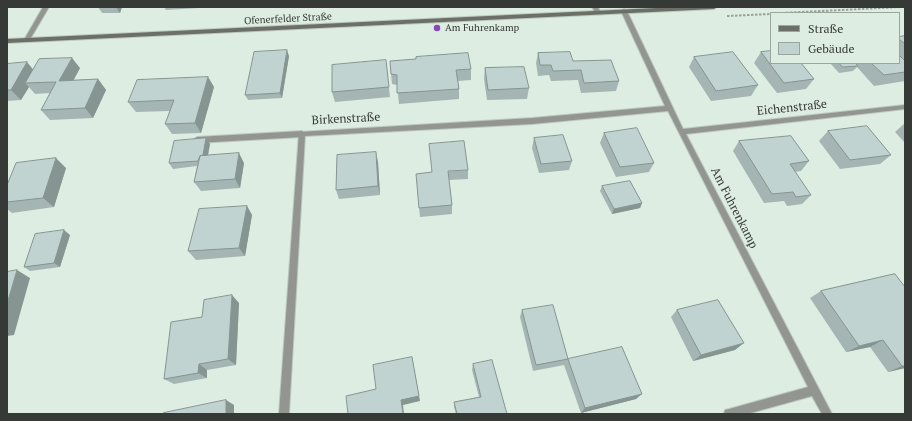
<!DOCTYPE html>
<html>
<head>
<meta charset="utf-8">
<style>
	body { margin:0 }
	#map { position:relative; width:912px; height:421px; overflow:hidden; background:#deede2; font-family:"PT Serif",serif }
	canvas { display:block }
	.frame { position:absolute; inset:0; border:8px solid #353a36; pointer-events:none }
	.legend { position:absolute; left:770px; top:12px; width:130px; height:52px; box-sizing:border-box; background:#deede2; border:1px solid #9aa59d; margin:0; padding:5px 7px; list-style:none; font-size:12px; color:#353a36 }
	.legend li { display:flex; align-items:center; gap:8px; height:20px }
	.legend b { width:20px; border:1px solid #9aa59d }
</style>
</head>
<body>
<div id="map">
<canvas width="912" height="421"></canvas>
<div class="frame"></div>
<ul class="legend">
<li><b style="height:5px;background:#6b6f66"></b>Straße</li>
<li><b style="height:11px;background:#c0d3d0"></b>Gebäude</li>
</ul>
</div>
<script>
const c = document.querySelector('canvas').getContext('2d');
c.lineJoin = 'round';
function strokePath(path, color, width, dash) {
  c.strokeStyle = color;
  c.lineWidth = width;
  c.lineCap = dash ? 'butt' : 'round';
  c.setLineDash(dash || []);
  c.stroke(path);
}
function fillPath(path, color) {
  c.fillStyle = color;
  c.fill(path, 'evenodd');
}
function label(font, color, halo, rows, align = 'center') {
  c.font = font + ' "PT Serif",serif';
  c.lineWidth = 3;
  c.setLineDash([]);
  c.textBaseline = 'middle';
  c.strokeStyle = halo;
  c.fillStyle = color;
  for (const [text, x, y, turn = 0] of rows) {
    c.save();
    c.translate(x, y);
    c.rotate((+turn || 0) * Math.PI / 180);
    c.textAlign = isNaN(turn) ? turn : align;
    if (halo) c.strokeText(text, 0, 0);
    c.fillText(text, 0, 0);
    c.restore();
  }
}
const lane = new Path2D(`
	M302,131L306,134L302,137L197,143L193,140L197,137Z`);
const street = new Path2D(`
	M43,7H49L29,41H25L24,40Z
	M592,7H598L601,13L600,14H596Z
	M624,9L627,11L683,129L905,105V109L686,134L832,414H822L812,396L747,414H724L725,410L729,409L808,387L668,111L532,124L305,136L289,414H279L299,132L532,118L665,106L621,11Z`);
const secondary = new Path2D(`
	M677,7H717L714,9L7,43V39Z`);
strokePath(lane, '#bcc9c0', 2);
strokePath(street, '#bcc9c0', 2);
strokePath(secondary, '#bcc9c0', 2);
strokePath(new Path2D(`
	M782,13L901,7
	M727,16L771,14`), '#96a199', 2, [2.5, 1.5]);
fillPath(lane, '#939690');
fillPath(street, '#939690');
fillPath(secondary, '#6b6f66');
fillPath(new Path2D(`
	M98,7H122L120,13H102Z
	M164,7H216L166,10Z
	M905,36V81L874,86L857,67L853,71L839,73L830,63H899V37Z
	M761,52L814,79L806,89L777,93L754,63Z
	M538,53L573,61L619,81L616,91L581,93L578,80L551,81L549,75L538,76L536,63Z
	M289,56L282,98L248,100L245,95Z
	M694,57L758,85L751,96L711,101L689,67Z
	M7,64L33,70L80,68L73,80L98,79L106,90L93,118L50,120L41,110L50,93L35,94L29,87L21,100L7,101Z
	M485,68L529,88L527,99L487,100L484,79Z
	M471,69V80L458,81L459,89V99L399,104L397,85L392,84L391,74Z
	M387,70L390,97L335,102L332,92Z
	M208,77L214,87L201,133L172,134L165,124L170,111L136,112L128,102Z
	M905,123V143L895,132Z
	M828,131L891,155L880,164L840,169L819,141Z
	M604,133L654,163L649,172L616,177L600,143Z
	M206,138L210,144L208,155L244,163L240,188L201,191L194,182L197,166L173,169L169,163Z
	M534,138L572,161L569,170L539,173L532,148Z
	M739,141L809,161L801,171L795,172L811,195L802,204L787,206L784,201L764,203L733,151Z
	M378,162L380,195L339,199L336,190Z
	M66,168L54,207L12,213L7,209V185Z
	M468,170V179L449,180L452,205V214L420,217L416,174Z
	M602,186L642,203L640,208L612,214L600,191Z
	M247,206L252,215L245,256L196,260L188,251Z
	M70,235L60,267L30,271L24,267Z
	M895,274L905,368L888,372L870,347L846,352L810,298L821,291Z
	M239,303L236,365L207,370V378L174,384L164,379L202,317Z
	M522,310L568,359L564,365L533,371L520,317Z
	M677,310L735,350L693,361L671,317Z
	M568,359L636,399L581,413L564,365Z
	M473,364L507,414H456L454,407V402L479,397L472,370Z`), '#a5b5b3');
fillPath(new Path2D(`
	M116,7H122L120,13Z
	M287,50L289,56L282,98L280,93Z
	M72,58L80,68L68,91L59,81Z
	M27,62L36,73L25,83L29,87L21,100L11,90Z
	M208,77L214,87L201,133L195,123Z
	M98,79L106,90L93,118L85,108Z
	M206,138L210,144L206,165L202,160Z
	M376,152L378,162L380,195L378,186Z
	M239,153L244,163L240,188L235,179Z
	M56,158L66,168L54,207L43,198Z
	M642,203L640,208L612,214L614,209Z
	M247,206L252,215L245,256L239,248Z
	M64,230L70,235L60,267L54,263Z
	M17,270L30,278L14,335L7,336V304Z
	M232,295L239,303L236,365L228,359Z
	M883,340L870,347L846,352L859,346Z
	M744,343L735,350L693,361L701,355Z
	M412,357L420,401L403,405L404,414H403L401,400Z
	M199,364L207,370V378L198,373Z
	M902,366H905V368L888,372Z
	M642,394L636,399L581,413L585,408Z
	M226,400L234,405V414H226Z`), '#869492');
const building = new Path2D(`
	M905,36V44L899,39V37Z
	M287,50L280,93L245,95L254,52Z
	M771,51V63H801L814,79L784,83L761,52Z
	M570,52L573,61L611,60L619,81L584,83L581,70L553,71L551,65H540L538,53Z
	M733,52L758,85L716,91L694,57Z
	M468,53L471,69L456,70L459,89L397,93V75L391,74L390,61L416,59V57Z
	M899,55L905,61V72L884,75L871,63H899Z
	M72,58L59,81L98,79L85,108L41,110L56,82L25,83L39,59Z
	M386,60L389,87L332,92V65Z
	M27,62L11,90H7V64Z
	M839,63H855L858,66L843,67Z
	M524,67L529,88L488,90L485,68Z
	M208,77L195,123L165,124L174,100L128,102L137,80Z
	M867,126L891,155L850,160L828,131Z
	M637,128L654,163L620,167L604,133Z
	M563,135L572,161L541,164L534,138Z
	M791,136L809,161L790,164L811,195L796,197L793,192L772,194L739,141Z
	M206,138L203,155L200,156L198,161L169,163L174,141Z
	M464,141L468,170L448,171L452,205L419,208L416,174L432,172L429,144Z
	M376,152L378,186L336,190L337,155Z
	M239,153L235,179L194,182L200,156Z
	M56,158L43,198L7,202V185L16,163Z
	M630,181L642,203L614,209L602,186Z
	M247,206L239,248L188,251L199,209Z
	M64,230L54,263L24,267L35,234Z
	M17,270L7,304V272Z
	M895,274L905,287V366H902L883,340L859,346L821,291Z
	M232,295L228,359L199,364L198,373L164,379L171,322L202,317L204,300Z
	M718,300L744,343L701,355L677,310Z
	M553,305L568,359L536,365L522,310Z
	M622,347L642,394L585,408L568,359Z
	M412,357L419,396L401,400L403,414H348L346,396L376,389L373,365Z
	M492,360L507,414H457L454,402L481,397L473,364Z
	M226,400V414H162L163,413Z`);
fillPath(building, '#c0d3d0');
strokePath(building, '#869492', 1);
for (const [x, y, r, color] of [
	[437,28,4,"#8b48bd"]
]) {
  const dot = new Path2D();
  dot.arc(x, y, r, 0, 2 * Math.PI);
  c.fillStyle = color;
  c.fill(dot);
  strokePath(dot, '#deede2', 1.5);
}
label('10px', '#353a36', '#deede2', [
	["Ofenerfelder Straße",288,19,-3]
]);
label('10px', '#353a36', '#deede2', [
	["Am Fuhrenkamp",445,28]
], 'left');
label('12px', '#353a36', '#deede2', [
	["Eichenstraße",792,108,-6],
	["Birkenstraße",346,119,-3],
	["Am Fuhrenkamp",734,208,63]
]);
</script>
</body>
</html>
